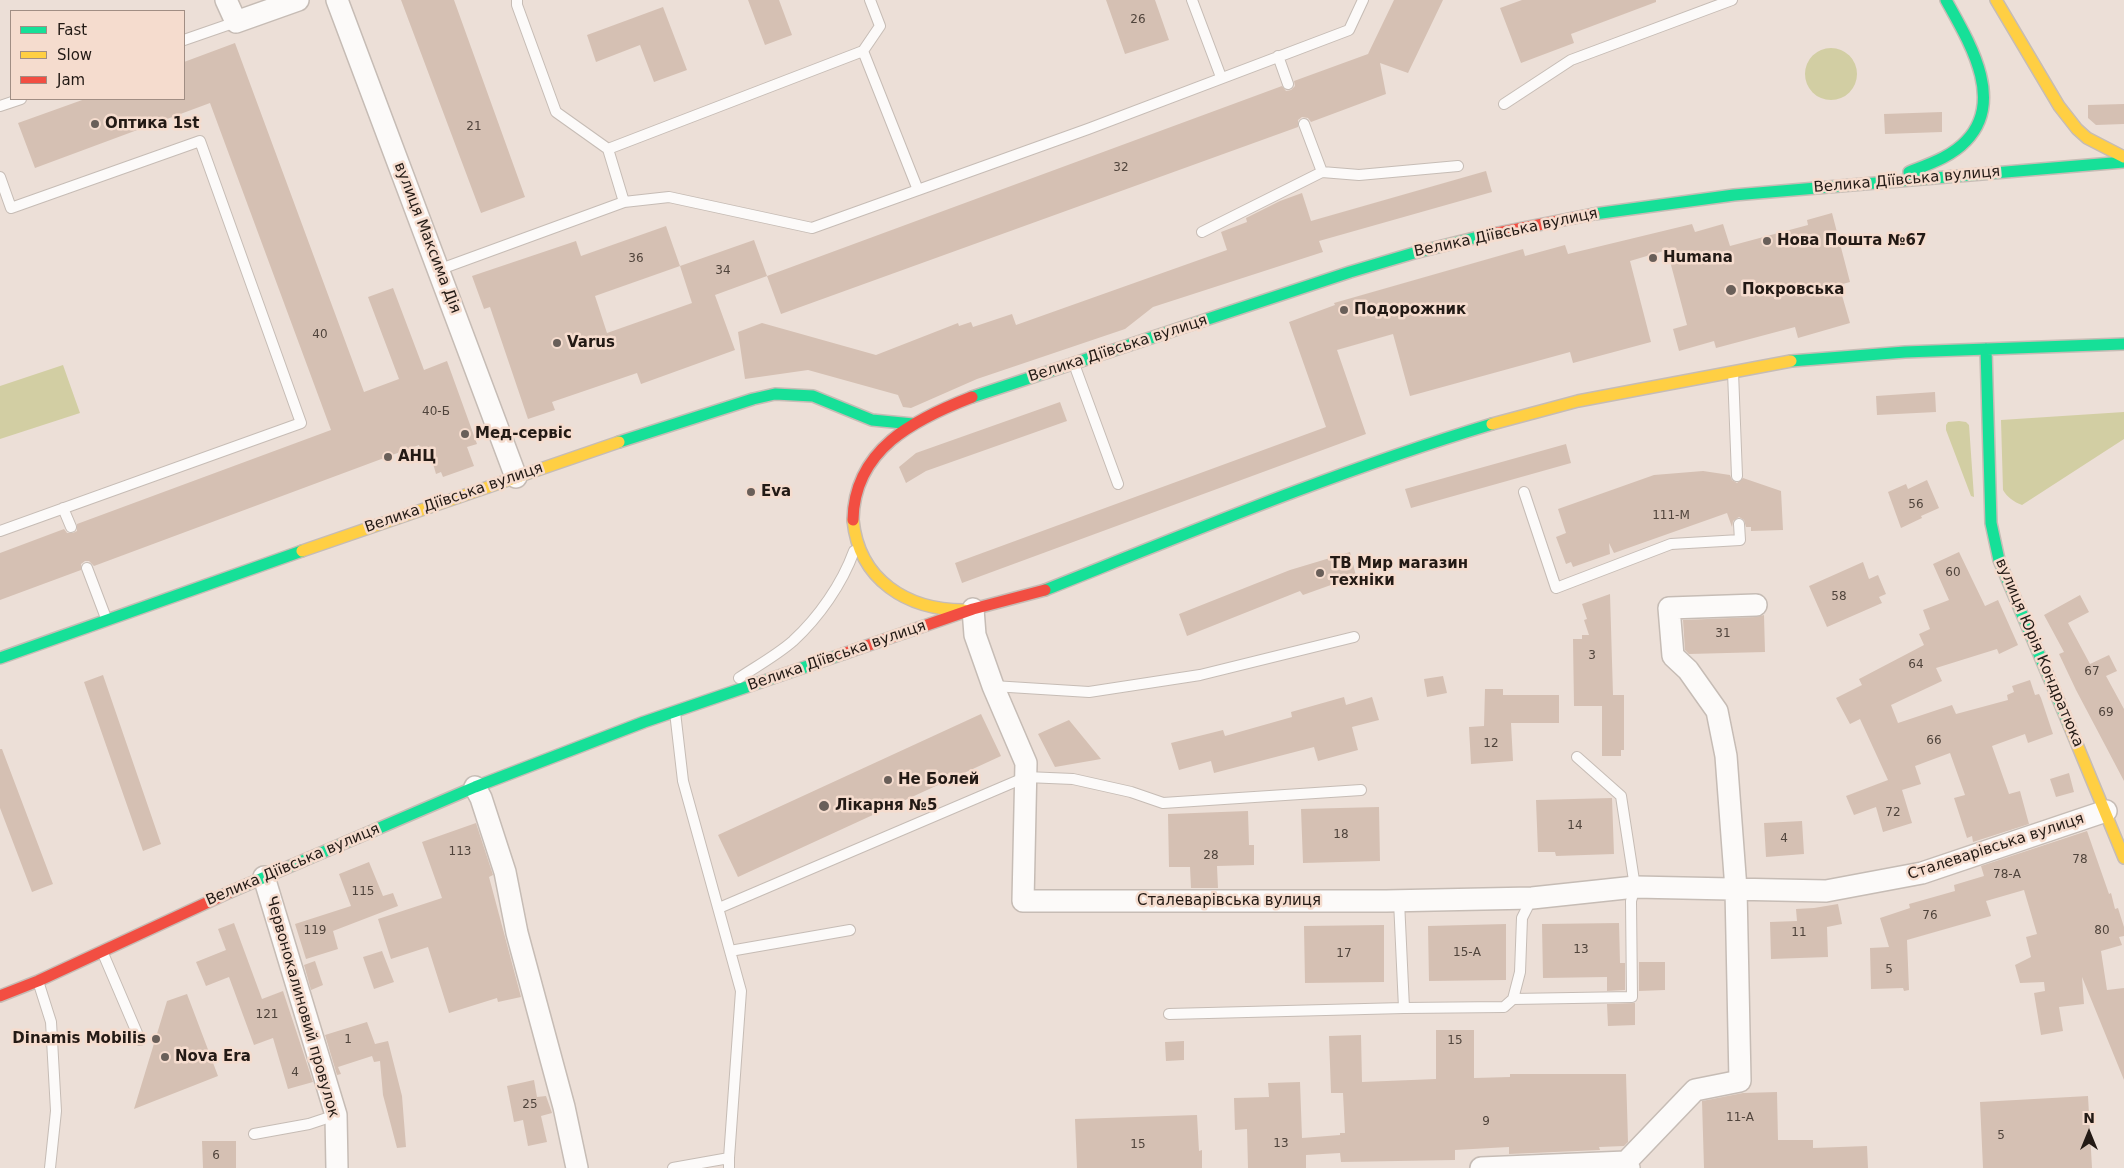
<!DOCTYPE html>
<html>
<head>
<meta charset="utf-8">
<style>
	body { margin:0 }
	#map { position:relative; width:2124px; height:1168px; overflow:hidden; background:#ecdfd7; font-family:"DejaVu Sans",sans-serif }
	canvas { display:block }
	.legend { position:absolute; left:10px; top:10px; width:175px; height:90px; box-sizing:border-box; background:#f5dcce; border:1px solid #a18e84; margin:0; padding:6px 9px; list-style:none; font-size:15px; color:#231a15 }
	.legend li { display:flex; align-items:center; gap:10px; height:25px }
	.legend b { width:25px; border:1px solid #a18e84 }
	.north { position:absolute; left:2064px; top:1108px; width:50px; height:50px; -webkit-text-stroke:4px #f5dcce; paint-order:stroke; rotate:0deg; font-size:14px; font-weight:700; line-height:20px; text-align:center; color:#231a15 }
	.north::after { content:''; display:block; margin:auto; width:18px; height:22px; background:#231a15; clip-path:polygon(50% 0,100% 100%,50% 72%,0 100%) }
</style>
</head>
<body>
<div id="map">
<canvas width="2124" height="1168"></canvas>
<ul class="legend">
<li><b style="height:6px;background:#16e098"></b>Fast</li>
<li><b style="height:6px;background:#ffcf43"></b>Slow</li>
<li><b style="height:6px;background:#f24e42"></b>Jam</li>
</ul>
<div class="north">N</div>
</div>
<script>
const c = document.querySelector('canvas').getContext('2d');
c.lineJoin = 'round';
function fillPath(path, color) {
  c.fillStyle = color;
  c.fill(path, 'evenodd');
}
function strokePath(path, color, width, dash) {
  c.strokeStyle = color;
  c.lineWidth = width;
  c.lineCap = dash ? 'butt' : 'round';
  c.setLineDash(dash || []);
  c.stroke(path);
}
function label(font, color, halo, rows, align = 'center') {
  c.font = font + ' "DejaVu Sans",sans-serif';
  c.lineWidth = 5;
  c.setLineDash([]);
  c.textBaseline = 'middle';
  c.strokeStyle = halo;
  c.fillStyle = color;
  for (const [text, x, y, turn = 0] of rows) {
    c.save();
    c.translate(x, y);
    c.rotate((+turn || 0) * Math.PI / 180);
    c.textAlign = isNaN(turn) ? turn : align;
    if (halo) c.strokeText(text, 0, 0);
    c.fillText(text, 0, 0);
    c.restore();
  }
}
fillPath(new Path2D(`
	M1805 74a26 26 0 1 1 52 0a26 26 0 1 1-52 0Z
	M63,365L80,413L0,439V386Z
	M2124,412V439L2022,505C2014,502 2007,497 2003,490L2001,420Z
	M1959,421L1966,422L1969,425L1974,497L1971,496L1946,430V425L1948,422Z`), '#d2cea3');
fillPath(new Path2D(`
	M401,0H454L525,197L481,213Z
	M748,0H779L792,35L765,45Z
	M1106,0H1155L1169,40L1125,54Z
	M1394,0H1443L1408,73L1380,63L1386,94L1311,122L1308,118L1302,117L1298,120V127L781,314L767,276L1282,86L1286,91L1291,90L1295,86L1294,81L1368,54Z
	M1522,0H1656V2L1571,34L1574,43L1521,63L1500,8Z
	M663,7L687,70L654,82L640,45L596,62L587,35Z
	M235,43L364,392L399,379L368,297L393,288L424,370L447,361L477,444L467,447L474,466L443,477L441,472L436,474L432,460L426,463L419,445L94,566L89,561H85L81,564V570L0,600V553L64,529L67,533H73L77,531V524L331,430L210,103L35,168L18,123L85,99H184V62Z
	M2124,104V124L2096,125L2088,118V105Z
	M1942,112V132L1885,134L1884,114Z
	M1486,171L1492,192L1319,241L1323,252L1153,307L1125,329L977,379L911,408L903,407L898,395L808,370L745,379L738,332L762,323L876,355L958,323L959,326L971,322L973,327L1012,314L1016,325L1227,250L1221,232L1247,222L1246,218L1280,201L1302,193L1311,221Z
	M1832,213L1850,282L1839,285L1850,323L1798,338L1795,327L1716,348L1714,341L1679,351L1673,329L1687,325L1667,250L1630,261L1651,342L1573,363L1570,352L1410,396L1393,334L1337,350L1366,434L962,583L955,563L1326,427L1289,322L1335,305L1334,303L1523,249L1525,256L1565,245L1568,254L1692,224L1695,232L1723,224L1730,246L1808,225L1807,220Z
	M666,226L680,266L754,240L767,276L715,295L735,350L641,384L637,373L552,402L555,410L528,419L490,307L484,309L472,276L576,241L581,256ZM680,266L692,303L607,333L595,296Z
	M1935,392L1936,412L1877,415L1876,396Z
	M1060,402L1067,421L926,471L906,483L899,467L916,453Z
	M1566,444L1571,463L1411,508L1405,489Z
	M1703,471L1730,475L1732,480L1737,483L1743,478L1781,491L1783,530L1751,531V527H1746L1744,520L1739,517L1733,521L1732,527L1727,513L1614,553L1609,543L1610,554L1573,567L1571,562L1566,564L1556,537L1566,533L1558,509L1654,475Z
	M1927,480L1939,508L1921,516L1922,518L1901,528L1888,492L1906,484L1908,489Z
	M1350,552L1356,576L1303,595L1300,591L1187,636L1179,614L1290,570Z
	M1959,552L1985,606L1998,600L2018,645L1999,654L1997,649L1936,668L1942,681L1891,705L1898,723L1952,705L1956,714L2008,700L2007,695L2014,692L2012,686L2030,680L2035,695L2039,694L2041,698L2053,734L2028,743L2025,734L1992,746L2009,794L2020,791L2029,824L1973,842L1972,836L1967,838L1954,798L1965,795L1950,753L1915,766L1921,784L1902,790L1912,823L1883,832L1876,807L1854,815L1846,796L1888,780L1860,719L1850,724L1836,698L1862,685L1859,679L1924,645L1919,634L1930,629L1923,610L1949,600L1933,564Z
	M1863,562L1869,579L1878,575L1886,594L1879,597L1882,603L1827,627L1809,586Z
	M1610,594L1613,695H1624V750H1621V756H1602V706H1574L1573,639H1582V635H1589L1584,620L1587,619L1582,604Z
	M2080,595L2089,612L2068,623L2090,664L2109,655L2117,671L2106,676L2124,709V781L2076,690L2059,654L2064,652L2044,615Z
	M1764,615L1765,652L1689,654L1685,650L1683,620L1756,617Z
	M103,675L161,844L143,851L84,682Z
	M1443,676L1447,693L1427,697L1424,679Z
	M1485,689H1503V695H1559V723H1511L1513,761L1471,764L1469,727L1484,726Z
	M1344,697L1346,705L1372,697L1379,720L1352,727L1358,750L1318,761L1314,747L1214,773L1211,761L1179,770L1171,743L1223,730L1225,736L1292,717L1291,712Z
	M981,714L1001,756L738,877L718,835Z
	M1069,720L1101,759L1055,767L1038,734Z
	M0,749H2L53,884L32,892L0,808Z
	M2069,773L2074,792L2056,797L2050,779Z
	M1612,798L1614,854L1556,856L1555,852H1538L1536,800Z
	M1379,807L1380,861L1303,863L1301,809Z
	M1248,811L1249,845H1254V865L1217,866L1218,888H1191L1190,867H1169L1168,814Z
	M1802,821L1804,854L1766,857L1764,823Z
	M476,823L493,875L489,877L521,997L498,1002L497,998L449,1013L428,947L391,959L378,919L442,898L422,842Z
	M2087,831L2109,894L2111,893L2115,909L2118,908L2124,927V936L2119,937L2122,945L2101,951L2107,990L2124,988V1080L2082,977L2084,1004L2059,1007L2063,1031L2041,1035L2034,993L2045,991L2044,982L2020,983L2015,965L2031,957L2026,937L2037,934L2024,890L1986,901L1991,916L1907,940L1909,990L1904,991L1903,988L1871,989L1870,948L1889,947L1880,918L1910,908L1909,904L1955,891L1954,885L1984,876L1981,866Z
	M369,862L383,896L393,893L398,906L333,931L338,949L306,959L295,924L351,906L339,874Z
	M1838,904L1842,924L1827,927L1828,957L1771,959L1770,922L1797,921L1796,909L1814,908Z
	M234,923L262,999L283,991L313,1082L288,1089L273,1038L254,1045L229,977L206,986L196,962L226,950L218,929Z
	M1619,923L1620,963H1625V990L1607,991V977L1543,978L1542,924Z
	M1506,924V980L1429,981L1428,926Z
	M1384,925V982L1305,983L1304,926Z
	M382,951L394,982L374,989L363,957Z
	M315,961L323,985L311,990L304,965Z
	M1639,962H1665V990L1639,991Z
	M187,994L218,1076L134,1109L167,1001Z
	M1635,1003V1025L1608,1026L1607,1004Z
	M367,1022L375,1044L388,1041L402,1096L406,1147L397,1148L383,1095L380,1061L374,1062L372,1056L338,1067L341,1074L337,1075L325,1035Z
	M1436,1030H1474V1078L1510,1077V1074H1626L1628,1142L1624,1146L1599,1147L1600,1150L1509,1154V1147L1455,1150V1160L1341,1162L1340,1153L1306,1155V1168H1248L1247,1129L1235,1130L1234,1098L1269,1097L1268,1083L1300,1082L1302,1138L1340,1135V1133H1345L1343,1093H1331L1329,1036L1361,1035L1362,1082L1436,1079Z
	M1184,1041V1060L1166,1061L1165,1042Z
	M534,1080L537,1097L546,1096L552,1113L541,1116L547,1142L528,1146L523,1120L514,1122L507,1086Z
	M1777,1092L1778,1140H1813V1148L1867,1146L1868,1168H1704L1702,1101L1743,1093Z
	M2088,1096L2092,1168H1983L1980,1102Z
	M1197,1115L1199,1151L1202,1150V1168H1077L1075,1119Z
	M202,1141H236V1168H203Z`), '#d5c0b3');
const lane = new Path2D(`
	M517,0V5L556,112L608,149L863,51L880,26L870,0
	M1192,0L1221,77
	M184,40L236,22
	M863,51L918,190
	M1278,56L1288,84
	M1504,104L1571,60L1732,0
	M0,106L21,99
	M1304,124L1322,172L1359,175L1458,166
	M608,149L624,202
	M0,177L11,208L200,141L301,423L0,531
	M1202,232L1322,172
	M438,270L624,202L669,197L812,228L1088,129L1349,30L1363,0
	M1074,364L1118,484
	M1733,372L1737,476
	M1524,492L1556,588L1671,544L1740,540L1739,524
	M63,508L71,527
	M87,568L106,618
	M739,678C757,666 777,655 793,641C819,617 842,584 854,551
	M993,686L1089,692L1200,675L1354,637
	M1399,901L1404,1008L1504,1007L1513,999L1632,997L1631,901L1635,887L1621,796L1577,757
	M719,908L1026,777L1073,779L1131,792L1163,803L1361,790
	M102,951L140,1040
	M730,951L850,930
	M38,981L51,1022L56,1111L50,1168
	M1513,999L1520,972L1522,918L1532,898
	M1169,1014L1404,1008
	M254,1134L309,1124L336,1115
	M729,1158V1168
	M673,1168L729,1158L741,991L683,781L675,712`);
const street = new Path2D(`
	M226,0L236,22L298,0
	M337,0L516,477
	M973,609L975,635L993,686L1026,763L1023,901H1386L1532,898L1635,887L1826,891L1922,873L2106,811
	M475,787L481,798L505,872L517,933L564,1107L577,1168
	M264,877L336,1115L337,1168
	M1626,1162L1695,1090L1740,1081L1736,889L1726,756L1717,711L1688,670L1673,656L1669,608L1756,605
	M1481,1168L1626,1162L1629,1168`);
const fast = new Path2D(`
	M1909,172C1929,164 1951,157 1966,141C2006,100 1968,40 1946,0
	M1594,214L1734,195L2124,162
	M1986,349L1991,523L1999,560L2069,725
	M1791,361L1905,352L2124,344
	M972,397L1350,272L1414,253L1482,236
	M619,442L753,399L775,394L813,396L872,420L913,424
	M1045,590C1193,531 1340,470 1492,424
	M0,658L302,551
	M230,892L475,787L644,722L843,654`);
const slow = new Path2D(`
	M1996,0L2059,106L2077,129L2087,138L2124,157
	M1492,424L1578,401L1791,361
	M853,520C859,580 907,610 964,610
	M302,551L619,442
	M2069,725L2124,858`);
const jam = new Path2D(`
	M1482,236L1594,214
	M853,520C854,449 915,419 972,397
	M843,654L973,609L1045,590
	M0,996L38,981L230,892`);
strokePath(lane, '#c6bcb5', 12);
strokePath(street, '#c6bcb5', 24);
strokePath(fast, '#c6bcb5', 14);
strokePath(slow, '#c6bcb5', 14);
strokePath(jam, '#c6bcb5', 14);
strokePath(lane, '#fcfaf9', 10);
strokePath(street, '#fcfaf9', 21);
strokePath(fast, '#16e098', 11);
strokePath(slow, '#ffcf43', 11);
strokePath(jam, '#f24e42', 11);
for (const [x, y, r, color] of [
	[95,124,5,"#695f59"],
	[1767,241,5,"#695f59"],
	[1653,258,5,"#695f59"],
	[1731,290,6,"#695f59"],
	[1344,310,5,"#695f59"],
	[557,343,5,"#695f59"],
	[465,434,5,"#695f59"],
	[388,457,5,"#695f59"],
	[751,492,5,"#695f59"],
	[1320,573,5,"#695f59"],
	[888,780,5,"#695f59"],
	[824,806,6,"#695f59"],
	[156,1039,5,"#695f59"],
	[165,1057,5,"#695f59"]
]) {
  const dot = new Path2D();
  dot.arc(x, y, r, 0, 2 * Math.PI);
  c.fillStyle = color;
  c.fill(dot);
  strokePath(dot, '#f5dcce', 2);
}
label('12px', '#50443c', null, [
	["26",1138,20],
	["21",474,127],
	["32",1121,168],
	["36",636,259],
	["34",723,271],
	["40",320,335],
	["40-Б",436,412],
	["56",1916,505],
	["111-М",1671,516],
	["60",1953,573],
	["58",1839,597],
	["31",1723,634],
	["3",1592,656],
	["64",1916,665],
	["67",2092,672],
	["69",2106,713],
	["66",1934,741],
	["12",1491,744],
	["72",1893,813],
	["14",1575,826],
	["18",1341,835],
	["4",1784,839],
	["113",460,852],
	["28",1211,856],
	["78",2080,860],
	["78-А",2007,875],
	["115",363,892],
	["76",1930,916],
	["119",315,931],
	["80",2102,931],
	["11",1799,933],
	["13",1581,950],
	["15-А",1467,953],
	["17",1344,954],
	["5",1889,970],
	["121",267,1015],
	["1",348,1040],
	["15",1455,1041],
	["4",295,1073],
	["25",530,1105],
	["11-А",1740,1118],
	["9",1486,1122],
	["5",2001,1136],
	["13",1281,1144],
	["15",1138,1145],
	["6",216,1156]
]);
label('bold 15px', '#231a15', '#f5dcce', [
	["Оптика 1st",105,124],
	["Нова Пошта №67",1777,241],
	["Humana",1663,258],
	["Покровська",1742,290],
	["Подорожник",1354,310],
	["Varus",567,343],
	["Мед-сервіс",475,434],
	["АНЦ",398,457],
	["Eva",761,492],
	["ТВ Мир магазин",1330,564],
	["техніки",1330,581],
	["Не Болей",898,780],
	["Лікарня №5",835,806],
	["Dinamis Mobilis",146,1039,"right"],
	["Nova Era",175,1057]
], 'left');
label('15px', '#231a15', '#f5dcce', [
	["Велика Діївська вулиця",1907,180,-5],
	["Велика Діївська вулиця",1506,233,-12],
	["вулиця Максима Дія",427,238,69],
	["Велика Діївська вулиця",1118,349,-18],
	["Велика Діївська вулиця",454,498,-19],
	["вулиця Юрія Кондратюка",2039,653,67],
	["Велика Діївська вулиця",837,656,-19],
	["Сталеварівська вулиця",1996,847,-18],
	["Велика Діївська вулиця",293,865,-23],
	["Сталеварівська вулиця",1229,901],
	["Червонокалиновий провулок",302,1007,74]
]);
</script>
</body>
</html>
